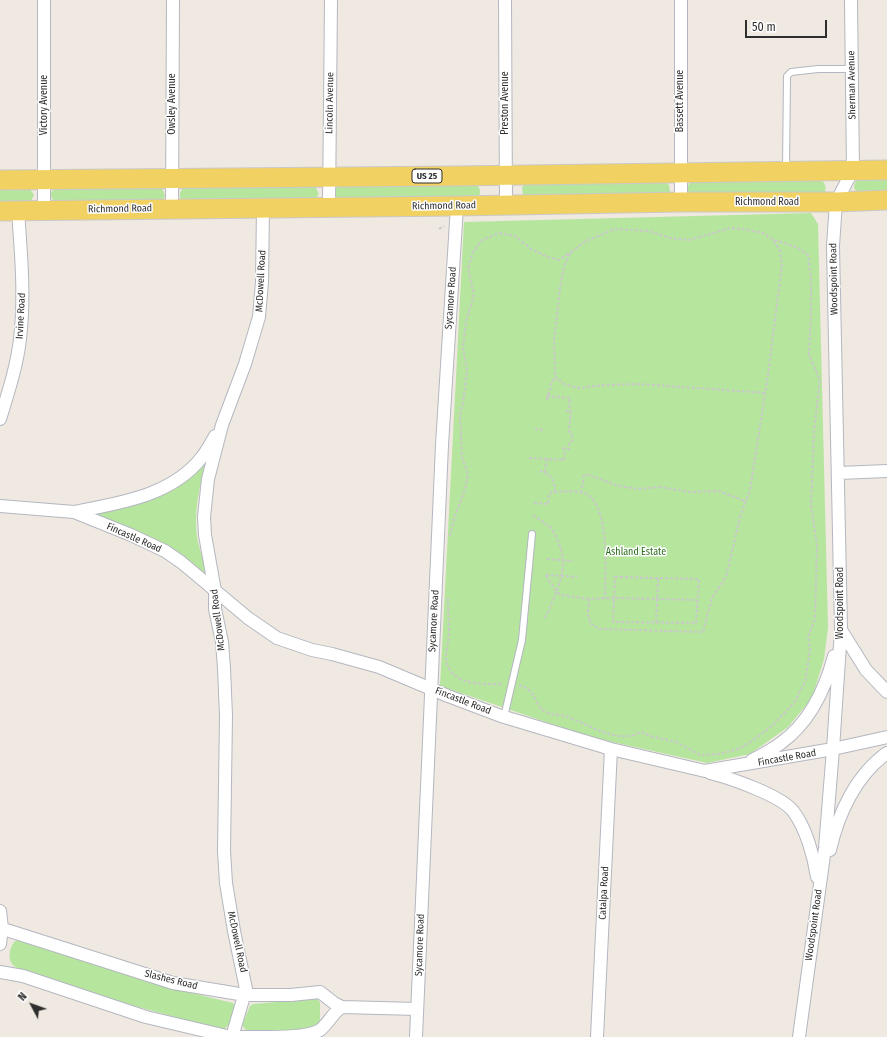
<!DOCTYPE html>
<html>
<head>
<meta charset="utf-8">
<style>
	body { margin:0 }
	#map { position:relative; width:887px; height:1037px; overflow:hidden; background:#efe9e1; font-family:"Fira Sans Condensed",sans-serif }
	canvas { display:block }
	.north { position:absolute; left:12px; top:985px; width:40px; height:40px; -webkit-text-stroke:3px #fff; paint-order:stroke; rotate:311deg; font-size:11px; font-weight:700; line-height:16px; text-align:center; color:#2e2e2e }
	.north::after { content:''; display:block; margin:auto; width:14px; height:18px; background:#2e2e2e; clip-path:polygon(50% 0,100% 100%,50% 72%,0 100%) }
	.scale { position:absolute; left:745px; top:20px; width:82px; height:18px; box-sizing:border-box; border:2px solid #2e2e2e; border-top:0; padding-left:5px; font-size:12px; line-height:14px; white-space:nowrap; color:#2e2e2e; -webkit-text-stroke:3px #fff; paint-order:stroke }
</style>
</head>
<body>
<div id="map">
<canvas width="887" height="1037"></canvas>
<div class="north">N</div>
<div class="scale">50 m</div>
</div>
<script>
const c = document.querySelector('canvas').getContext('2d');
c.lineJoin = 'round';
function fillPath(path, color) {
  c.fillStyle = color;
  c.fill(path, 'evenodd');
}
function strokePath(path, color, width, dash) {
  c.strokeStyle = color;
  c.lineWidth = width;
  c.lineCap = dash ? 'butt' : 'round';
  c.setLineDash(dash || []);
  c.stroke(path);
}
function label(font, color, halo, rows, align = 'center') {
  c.font = font + ' "Fira Sans Condensed",sans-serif';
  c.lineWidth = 3;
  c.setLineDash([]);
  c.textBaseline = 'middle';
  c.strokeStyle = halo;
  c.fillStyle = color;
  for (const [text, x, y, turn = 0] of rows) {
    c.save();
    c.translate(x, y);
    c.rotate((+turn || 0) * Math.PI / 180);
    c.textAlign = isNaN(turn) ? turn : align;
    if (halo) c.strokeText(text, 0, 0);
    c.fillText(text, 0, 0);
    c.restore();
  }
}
fillPath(new Path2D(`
	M887,178V193C878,193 846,198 856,181L860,179Z
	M820,180C826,183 826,186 825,193L687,194V187L690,183L695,182Z
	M525,182H666L669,185L670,192L666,197L526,196L523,194L522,188Z
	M473,184L478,186C481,191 481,194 477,198L337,200C331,192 334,187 343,185Z
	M188,186H315L319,194L314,200H181C178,192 181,189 188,186Z
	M58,187L162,188L165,196L163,200L57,203C52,200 51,198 51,192Z
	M0,189H30L34,195L30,203L0,204Z
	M811,213L818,224L828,628L824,659L812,698L788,727L750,754L707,763L590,737L440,686L464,222Z
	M207,460C199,487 192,518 199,546C201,555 206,564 207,573L206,575L90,513L142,503L176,488L197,471Z
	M18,939L28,940C95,965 163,987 233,1003C238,1009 231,1025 224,1029C173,1017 123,1003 73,988C59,984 24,974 14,966C6,959 10,943 18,939Z
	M312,999H317L320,1002V1019L319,1025L302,1031L270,1032L249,1031L245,1029L242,1025L250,1006L253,1004Z`), '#b6e59e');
const lane = new Path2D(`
	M786,169L787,76L791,72L818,69H852
	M504,717L522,640L532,534`);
const street = new Path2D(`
	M505,0L506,205
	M681,0V202
	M329,207L331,0
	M172,209L173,0
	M44,211V0
	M0,419C8,393 17,366 20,339C25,296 21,253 18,211
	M839,473L887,471
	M0,506L74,512L131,535L165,551L181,562L248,618L277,638L312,650L332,654L379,667L448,696L501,716L611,749L705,771L833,749L887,737
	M74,512C119,503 172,496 202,457C207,451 211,443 215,436
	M841,630L866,670L887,692
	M752,760C762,755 772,750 781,743C810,722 825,690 834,656
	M710,773C730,778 780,795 793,811C806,828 814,857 817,877
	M830,850C838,814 856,775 887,753
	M0,911L2,928L0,944
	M0,928L173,983L245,995H291L320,992L334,1003L342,1007L417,1009
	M0,972L23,976L146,1017L231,1037
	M232,1037L246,989L234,931L226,883L224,851L226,716L224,668L222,642L215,609V591L205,535L204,517L208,479L222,425L245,364L259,317L262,282L263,208
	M239,1037H270
	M270,1037C285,1037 308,1037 320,1030C329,1023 333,1012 342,1007
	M416,1037L442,445L457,206
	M597,1037L611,749
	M799,1037L825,848L833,749L841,630L833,246L836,202L853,170L851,0`);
const primary = new Path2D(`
	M0,180L454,176L887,170
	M0,211L457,206L681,202H836L887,200`);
strokePath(lane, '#b4b7c1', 8);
strokePath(street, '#b4b7c1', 14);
strokePath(primary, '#c9c9c9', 21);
strokePath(new Path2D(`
	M439,229L444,226
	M547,396L570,398L569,411
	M547,400L552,381L556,378
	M535,429L544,430
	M562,448L569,449V444L572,441V434L569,431L571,411H566
	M529,458L564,460L565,449
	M540,471C550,473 555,481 555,491
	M545,472L547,458
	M581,493L584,475H589L619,486L638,489L660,487L690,492L719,491L745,501
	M534,503L548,504L549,494L553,492C562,492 575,490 584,493C611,503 605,574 605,598
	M533,515C539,519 545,523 551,528C553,531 555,535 557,539C571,567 556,594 544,620
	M450,536L453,522L465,489L468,474L462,457L460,414L463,403L467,370L463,348L466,321L474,295L468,268L473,252L482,240L499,233L515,236L531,249L548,257L559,260L571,252
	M547,559L573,561
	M546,575L577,577
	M546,576L557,592L562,595L589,599L616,598L697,600
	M615,577L699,579L696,623L613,622Z
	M448,598C448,610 449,621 449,632C449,639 447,647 446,654C445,685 481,685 503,684
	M589,599L588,615L591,624L600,629L703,632L712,598L726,577L740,517L750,490L768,375L782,265L780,250L772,239L763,233L742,229L731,228L689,240L670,238L649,231L615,229L586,241L571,252L564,266L560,288L554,341L555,373L556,378L564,384L578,388L604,385L640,384L766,393
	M656,622L658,579
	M519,685C538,691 533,703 544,711C551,716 560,714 568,717C588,724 606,738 629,736C633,736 637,734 641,732L650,736L676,742L700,755L719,754L738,749L752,741L773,725L794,703L805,682L810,650L808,637L815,618L817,545L811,505L814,431L820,380L809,355L811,314V278L808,255L798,248L772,239`), '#c9c9c9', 2, [3, 2]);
strokePath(lane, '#fff', 6);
strokePath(street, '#fff', 12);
strokePath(primary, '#f2d163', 19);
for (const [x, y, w] of [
	[427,176,30]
]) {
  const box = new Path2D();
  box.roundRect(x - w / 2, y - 7, w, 14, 3);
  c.fillStyle = '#fff';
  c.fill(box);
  strokePath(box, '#2e2e2e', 1);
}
label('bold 9px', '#2e2e2e', null, [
	["US 25",427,176]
]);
label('10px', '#2e2e2e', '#fff', [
	["Sherman Avenue",852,85,-91],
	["Bassett Avenue",680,101,-90],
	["Lincoln Avenue",330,103,-89],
	["Preston Avenue",505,103,-90],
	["Owsley Avenue",172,104,-90],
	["Victory Avenue",44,105,-90],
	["Richmond Road",767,202],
	["Richmond Road",444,206,-1],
	["Richmond Road",120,209,-1],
	["Woodspoint Road",834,279,-91],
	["McDowell Road",261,281,-87],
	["Sycamore Road",451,298,-86],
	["Irvine Road",21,316,-87],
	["Fincastle Road",134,538,24],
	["Woodspoint Road",840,603,-90],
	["McDowell Road",218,620,-97],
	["Sycamore Road",434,621,-87],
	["Fincastle Road",463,701,21],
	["Fincastle Road",787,758,-10],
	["Catalpa Road",604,893,-87],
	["Woodspoint Road",814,925,-82],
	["McDowell Road",237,942,78],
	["Sycamore Road",420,945,-88],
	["Slashes Road",171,980,14]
]);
label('10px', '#2c6e1b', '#fff', [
	["Ashland Estate",636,552]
]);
</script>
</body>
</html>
